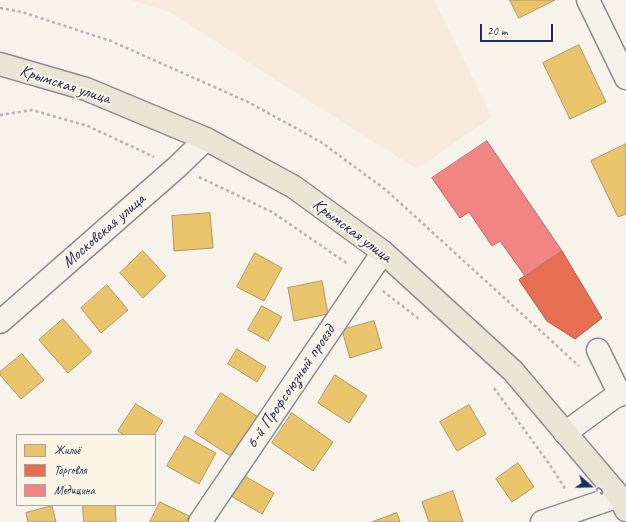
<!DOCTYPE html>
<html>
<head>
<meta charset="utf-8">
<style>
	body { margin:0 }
	#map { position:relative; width:626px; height:522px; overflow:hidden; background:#f7f3ea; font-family:Caveat,sans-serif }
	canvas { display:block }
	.legend { position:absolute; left:16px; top:434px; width:140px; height:72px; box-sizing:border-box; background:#fcf5e5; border:1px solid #a2a6af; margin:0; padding:5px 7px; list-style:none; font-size:12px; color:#1b2f5e }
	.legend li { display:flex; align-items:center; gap:8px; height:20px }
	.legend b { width:20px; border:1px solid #a2a6af }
	.north { position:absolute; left:570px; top:466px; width:40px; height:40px; -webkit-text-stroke:3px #fcf5e5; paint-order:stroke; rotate:110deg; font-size:11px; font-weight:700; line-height:16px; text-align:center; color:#1b2f5e }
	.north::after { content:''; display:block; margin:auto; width:14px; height:18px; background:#1b2f5e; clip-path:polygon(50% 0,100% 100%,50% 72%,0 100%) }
	.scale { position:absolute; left:480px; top:24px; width:73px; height:18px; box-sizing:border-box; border:2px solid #1b2f5e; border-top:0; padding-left:5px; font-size:12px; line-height:14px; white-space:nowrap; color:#1b2f5e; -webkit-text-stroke:3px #fcf5e5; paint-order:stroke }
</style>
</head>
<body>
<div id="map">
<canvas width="626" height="522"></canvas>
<ul class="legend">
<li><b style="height:11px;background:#e9c46a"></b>Жильё</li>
<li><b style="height:11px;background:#e76f51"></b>Торговля</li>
<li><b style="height:11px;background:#f28482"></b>Медицина</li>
</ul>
<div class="north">С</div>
<div class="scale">20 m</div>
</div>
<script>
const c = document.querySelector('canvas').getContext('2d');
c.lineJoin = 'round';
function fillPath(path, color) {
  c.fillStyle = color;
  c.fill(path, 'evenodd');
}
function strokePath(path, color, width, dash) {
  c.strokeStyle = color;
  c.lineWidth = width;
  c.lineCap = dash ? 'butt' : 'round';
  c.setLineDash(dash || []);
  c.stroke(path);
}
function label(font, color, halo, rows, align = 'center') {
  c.font = font + ' Caveat,sans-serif';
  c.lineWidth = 4;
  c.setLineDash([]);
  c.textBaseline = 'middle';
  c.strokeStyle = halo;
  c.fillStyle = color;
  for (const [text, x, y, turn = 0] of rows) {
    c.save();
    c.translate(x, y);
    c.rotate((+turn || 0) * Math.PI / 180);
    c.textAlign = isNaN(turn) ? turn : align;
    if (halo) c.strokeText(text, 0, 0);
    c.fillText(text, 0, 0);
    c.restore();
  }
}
fillPath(new Path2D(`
	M130,0H434L492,117L417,169L268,75L170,12Z`), '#f7e9dc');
const homes = new Path2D(`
	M510,0H555L519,18Z
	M579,45L606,102L570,119L543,63Z
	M626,144V214L618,217L591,161Z
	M210,213L213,248L174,251L172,216Z
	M143,251L166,276L143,298L120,273Z
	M255,253L282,268L264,301L237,287Z
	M322,281L328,314L294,321L288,288Z
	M107,285L128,310L101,333L81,308Z
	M262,306L282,317L268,341L248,330Z
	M63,319L92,352L68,373L39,340Z
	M374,321L382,348L350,358L342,330Z
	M237,349L266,367L257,382L228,364Z
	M22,354L44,380L21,399L0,375V372Z
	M335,375L367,396L349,423L318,403Z
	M221,393L258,417L232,457L195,433Z
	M136,404L163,421L154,435H124L118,431Z
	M469,405L486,434L457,451L440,422Z
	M292,413L333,442L313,471L272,443Z
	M185,436L216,453L199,484L167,466Z
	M518,463L534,487L512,502L496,479Z
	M243,475L274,493L262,514L231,496Z
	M453,491L463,522H429L422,502Z
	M160,502L189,516L186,522H150Z
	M83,505H115L116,522H84Z
	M52,506L56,522H28L26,513Z
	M397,513L400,522H372Z`);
fillPath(homes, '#e9c46a');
strokePath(homes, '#ab9766', 1);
const shops = new Path2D(`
	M562,251L602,318L575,339L547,321L519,280Z`);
fillPath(shops, '#e76f51');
strokePath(shops, '#aa5c55', 1);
const health = new Path2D(`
	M487,141L562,251L525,276L500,241L492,246L469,212L460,218L432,178Z`);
fillPath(health, '#f28482');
strokePath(health, '#b26a77', 1);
const minor = new Path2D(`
	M588,0L626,78
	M0,322L177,167L206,139
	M598,350L620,395
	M565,433L613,398L626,392
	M200,522L383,252
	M542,522L619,496`);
const major = new Path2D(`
	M0,64L86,89L206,139L294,187L383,252L513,371L619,496L626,510`);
strokePath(minor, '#8a8c91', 25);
strokePath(major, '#8a8c91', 25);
strokePath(new Path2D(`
	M0,8L22,12L111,41L248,102L321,142L386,190L579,366
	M0,115L32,110L88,126L154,157
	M199,177L272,212L348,264
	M383,291L419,319
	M494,388L550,465L566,490`), '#b2b3b4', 2.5, [3, 3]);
strokePath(minor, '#f5f2ec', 22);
strokePath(major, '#e9e5d5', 22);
label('17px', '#1b2f5e', '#fcf5e5', [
	["Крымская улица",65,85,18],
	["Московская улица",104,231,-41],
	["Крымская улица",352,231,37],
	["6-й Профсоюзный проезд",291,387,-56]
]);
</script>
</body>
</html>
